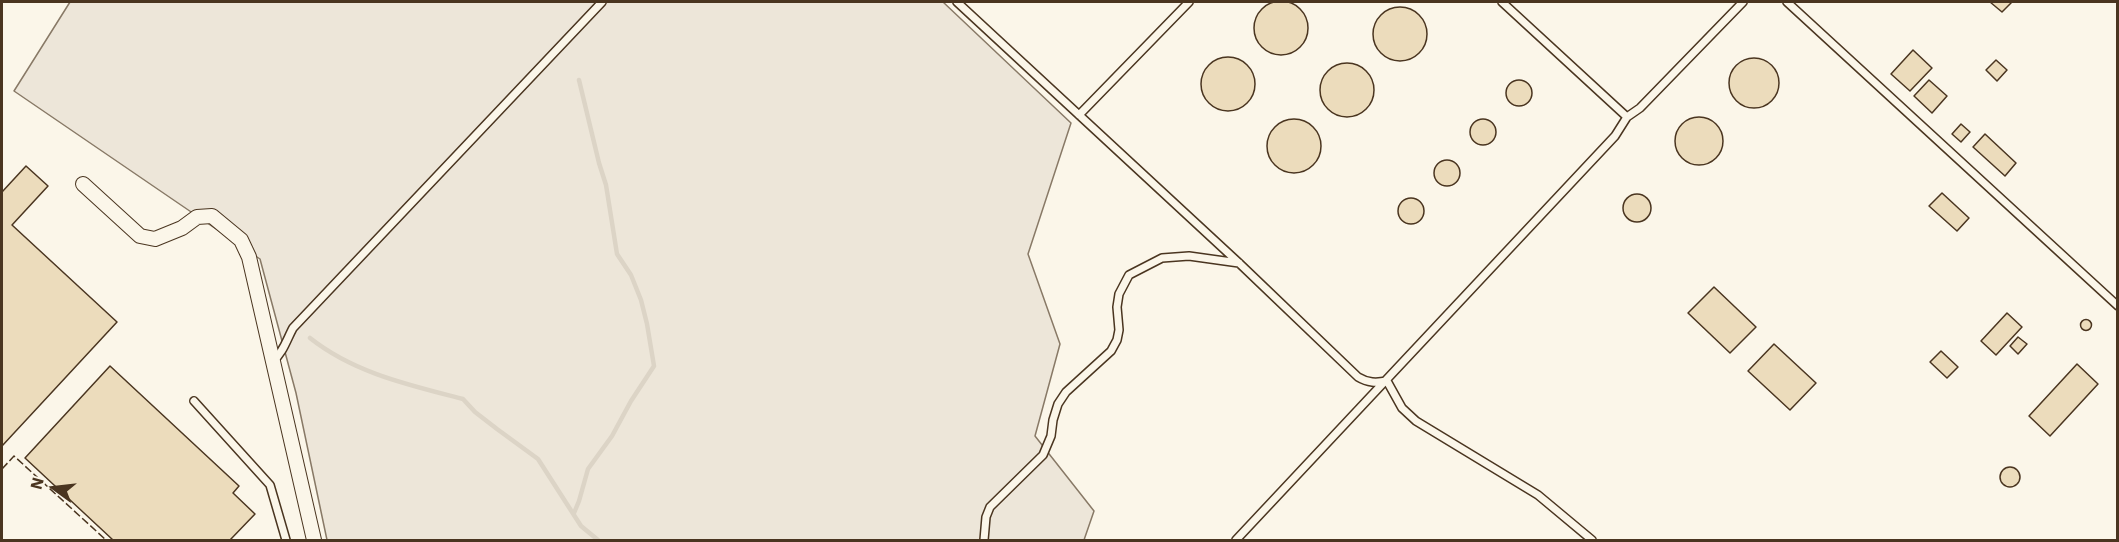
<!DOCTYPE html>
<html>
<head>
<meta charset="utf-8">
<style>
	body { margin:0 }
	#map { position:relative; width:2119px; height:542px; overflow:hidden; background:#fbf6e9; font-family:"IBM Plex Sans",sans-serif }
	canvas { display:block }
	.frame { position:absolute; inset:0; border:3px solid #4a3520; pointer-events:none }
	.north { position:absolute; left:24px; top:458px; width:60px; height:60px; -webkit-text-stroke:4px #fbf6e9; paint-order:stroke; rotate:285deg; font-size:16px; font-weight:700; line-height:24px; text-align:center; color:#4a3520 }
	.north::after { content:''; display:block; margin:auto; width:21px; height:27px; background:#4a3520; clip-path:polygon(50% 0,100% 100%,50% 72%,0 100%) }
</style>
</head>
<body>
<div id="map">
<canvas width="2119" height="542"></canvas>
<div class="frame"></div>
<div class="north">N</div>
</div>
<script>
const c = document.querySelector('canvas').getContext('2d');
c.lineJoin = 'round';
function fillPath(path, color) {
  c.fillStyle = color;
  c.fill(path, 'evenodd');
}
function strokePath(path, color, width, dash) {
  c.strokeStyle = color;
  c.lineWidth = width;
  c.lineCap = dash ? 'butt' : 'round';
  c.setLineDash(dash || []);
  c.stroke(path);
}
const green = new Path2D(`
	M70,2H943L1071,123L1028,254L1060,344L1035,436L1094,511L1084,540H327L296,393L260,259L14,91Z`);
fillPath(green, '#ede6d9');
strokePath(green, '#887966', 1.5);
strokePath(new Path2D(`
	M310,338C354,373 409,385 463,399L475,412L497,429L538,459L581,526L598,540
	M574,513L579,501L588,469L612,436L631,401L654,366L647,324L641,300L631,275L617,254L606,185L599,163L579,80`), '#dcd4c6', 4.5);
const building = new Path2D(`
	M1254 28a27 27 0 1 1 54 0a27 27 0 1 1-54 0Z
	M1990,2H2012L2002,12Z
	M1373 34a27 27 0 1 1 54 0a27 27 0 1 1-54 0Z
	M1913,50L1932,68L1910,91L1891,74Z
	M1201 84a27 27 0 1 1 54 0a27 27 0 1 1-54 0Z
	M1729 83a25 25 0 1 1 50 0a25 25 0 1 1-50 0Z
	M1996,60L2007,70L1997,81L1986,70Z
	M1320 90a27 27 0 1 1 54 0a27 27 0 1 1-54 0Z
	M1929,80L1947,96L1932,113L1914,96Z
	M1506 93a13 13 0 1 1 26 0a13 13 0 1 1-26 0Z
	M1675 141a24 24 0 1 1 48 0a24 24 0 1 1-48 0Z
	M1470 132a13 13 0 1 1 26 0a13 13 0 1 1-26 0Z
	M1267 146a27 27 0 1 1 54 0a27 27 0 1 1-54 0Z
	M1961,124L1970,132L1961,142L1952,134Z
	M1985,134L2016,163L2005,176L1973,147Z
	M1434 173a13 13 0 1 1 26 0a13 13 0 1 1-26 0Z
	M26,166L48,186L12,225L117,322L2,446V192Z
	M1942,193L1969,218L1957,231L1929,206Z
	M1623 208a14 14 0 1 1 28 0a14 14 0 1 1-28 0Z
	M1398 211a13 13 0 1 1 26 0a13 13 0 1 1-26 0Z
	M1714,287L1756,327L1730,353L1688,313Z
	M2007,313L2022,327L1996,355L1981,341Z
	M2080.5 325a5.5 5.5 0 1 1 11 0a5.5 5.5 0 1 1-11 0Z
	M2018,337L2027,344L2018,354L2010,346Z
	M1774,344L1816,383L1790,410L1748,371Z
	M1941,351L1958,367L1947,378L1930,362Z
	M2077,364L2098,384L2050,436L2029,416Z
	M110,366L239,486L233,493L255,514L230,540H113L25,458Z
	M2000 477a10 10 0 1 1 20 0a10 10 0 1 1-20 0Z`);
fillPath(building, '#ecdcbc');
strokePath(building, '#4a3520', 1.5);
const service = new Path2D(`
	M957,2L1239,263L1358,377C1368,383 1376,383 1387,381L1402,408L1416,421L1538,495L1592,540
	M1502,2L1627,117
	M1787,2L2118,306
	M1079,115L1189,2
	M273,361C283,353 287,339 293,328L602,2
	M194,401L270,485L286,540
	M984,540L986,517L990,507L1043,455L1051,436L1053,420L1058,404L1066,392L1111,351L1117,340L1119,330L1117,307L1119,294L1129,275L1162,258L1189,256L1239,263
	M1236,540L1615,136L1627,117L1640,108L1743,2`);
const minor = new Path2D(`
	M83,184L140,236L155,239L182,228L197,217L212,216L241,240L249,257L314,540`);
strokePath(service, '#4a3520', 10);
strokePath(minor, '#4a3520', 16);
strokePath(service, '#fbf6e9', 7);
strokePath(minor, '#fbf6e9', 14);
strokePath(new Path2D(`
	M2,469L14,456L106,540`), '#4a3520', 1.5, [8, 3]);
</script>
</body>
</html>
